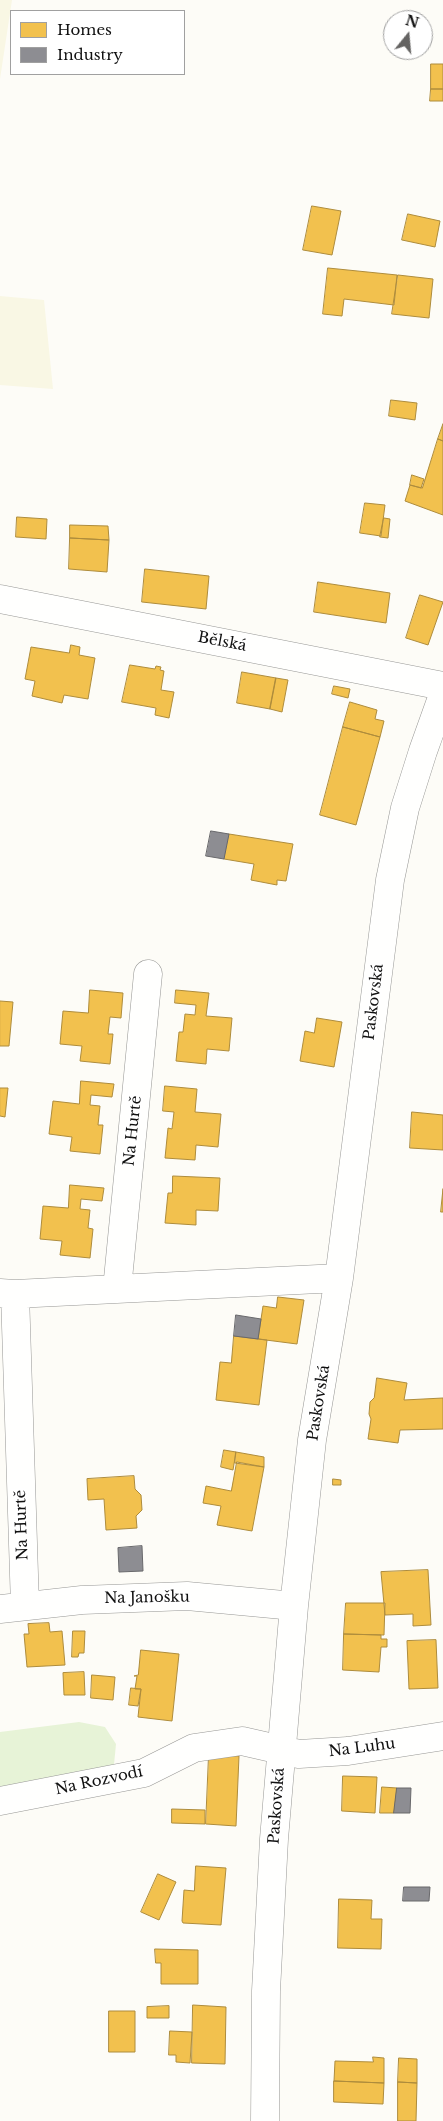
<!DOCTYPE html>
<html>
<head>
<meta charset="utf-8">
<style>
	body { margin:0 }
	#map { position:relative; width:443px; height:2121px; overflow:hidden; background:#fdfcf7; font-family:"Libre Baskerville",serif }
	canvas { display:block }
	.legend { position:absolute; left:10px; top:10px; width:175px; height:65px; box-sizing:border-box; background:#fff; border:1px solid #a0a0a0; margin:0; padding:6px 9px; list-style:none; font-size:15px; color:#111 }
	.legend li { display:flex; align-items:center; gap:10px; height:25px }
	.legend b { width:25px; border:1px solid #a0a0a0 }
	.north { position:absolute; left:383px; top:10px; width:50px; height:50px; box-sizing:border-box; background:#fff; border:1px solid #a0a0a0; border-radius:50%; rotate:17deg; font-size:14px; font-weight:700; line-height:20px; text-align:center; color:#111 }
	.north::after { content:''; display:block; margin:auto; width:18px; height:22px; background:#646362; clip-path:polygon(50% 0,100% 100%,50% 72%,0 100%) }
</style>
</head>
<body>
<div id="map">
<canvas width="443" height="2121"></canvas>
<ul class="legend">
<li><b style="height:14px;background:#f2c14e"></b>Homes</li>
<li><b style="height:14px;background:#8d8d92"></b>Industry</li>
</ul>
<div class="north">N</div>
</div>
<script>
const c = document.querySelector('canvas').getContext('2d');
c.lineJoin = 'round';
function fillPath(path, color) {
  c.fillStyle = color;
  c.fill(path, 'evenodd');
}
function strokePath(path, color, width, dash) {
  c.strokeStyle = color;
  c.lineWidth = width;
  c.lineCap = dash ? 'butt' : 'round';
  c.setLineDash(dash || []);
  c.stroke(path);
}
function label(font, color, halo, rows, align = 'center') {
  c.font = font + ' "Libre Baskerville",serif';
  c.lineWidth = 5;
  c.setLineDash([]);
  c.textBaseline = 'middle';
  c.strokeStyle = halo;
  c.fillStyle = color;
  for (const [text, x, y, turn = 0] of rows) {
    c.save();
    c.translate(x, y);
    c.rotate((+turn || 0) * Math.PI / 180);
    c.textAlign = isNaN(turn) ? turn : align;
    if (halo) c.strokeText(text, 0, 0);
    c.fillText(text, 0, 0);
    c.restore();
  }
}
fillPath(new Path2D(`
	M0,0H12L0,79Z
	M0,296L44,300L53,389L0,385Z`), '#f9f7e4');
fillPath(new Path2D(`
	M79,1722L105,1727L116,1744L113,1775L0,1794V1732Z`), '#e7f3d7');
const homes = new Path2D(`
	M431,64H443V89H431Z
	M431,89H443V101H430Z
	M312,206L341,211L332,255L303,250Z
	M408,214L440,221L435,247L402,240Z
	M328,268L397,275L394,305L344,299L342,316L323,314Z
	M398,275L433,279L429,318L392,314Z
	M391,400L417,403L415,420L389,416Z
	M443,424V441L438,439Z
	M438,439L443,441V515L405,501L410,485L422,488Z
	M412,475L424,479L421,488L410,485Z
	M365,503L385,505L381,536L360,533Z
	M17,517L47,519L46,539L16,537Z
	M384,518L390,519L388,538L380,537Z
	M70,525L108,526L109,540L70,538Z
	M70,538L109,540L107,572L69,569Z
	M145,569L209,576L206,609L142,602Z
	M318,582L390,593L386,623L314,612Z
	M420,595L443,602L428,645L406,638Z
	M71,645L80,647L79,655L95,658L88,699L64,695L62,703L32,696L35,681L25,679L31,647L69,653Z
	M130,665L155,669L156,666L161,667L160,670L164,671L161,690L174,692L169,718L155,715L156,708L122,702Z
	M242,672L276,678L270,709L237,703Z
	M276,678L288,680L282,712L270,709Z
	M334,686L350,689L348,698L332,694Z
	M350,702L377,710L375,719L384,721L380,737L343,727Z
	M343,727L380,737L356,825L320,815Z
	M229,834L293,844L286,881L277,880V885L251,880L254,864L224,859Z
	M90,990L123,993L121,1018L110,1017L108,1034H113L110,1064L80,1061L82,1046L60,1044L63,1011L88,1013Z
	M176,990L209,993L206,1016L232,1018L229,1051L207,1049L206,1064L176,1061L179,1032H183L185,1014L195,1015L196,1005L175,1003Z
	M0,1001L13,1002L9,1046H0Z
	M317,1018L342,1022L334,1067L300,1061L305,1031L314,1033Z
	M81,1081L114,1084L112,1097L91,1095L90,1105L100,1106L98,1125H103L100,1154L70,1151L72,1137L49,1134L53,1101L79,1104Z
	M165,1086L197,1089L195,1112L221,1114L218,1147L196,1145L195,1160L165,1158L168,1128L172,1129L174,1112L163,1111Z
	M0,1088H8L5,1117L0,1116Z
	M412,1112L443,1115V1150L410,1148Z
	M173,1176L220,1178L218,1211L196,1210V1225L165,1223L168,1193H172Z
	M70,1185L104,1188L102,1201L81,1199L80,1209L90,1210L88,1228L93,1229L90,1258L60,1255L62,1241L40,1239L43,1206L68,1208Z
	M443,1189V1212H441Z
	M278,1297L304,1300L297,1344L258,1339L263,1306L276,1308Z
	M234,1336L267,1340L259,1405L216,1400L220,1362L231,1363Z
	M377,1378L407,1383L404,1400L443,1398V1429L400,1430L398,1443L368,1439L371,1419L369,1414L370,1402L374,1398Z
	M224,1450L236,1452L233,1470L221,1467Z
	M236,1452L264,1457V1467L235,1463Z
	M237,1462L264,1467L252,1531L217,1525L221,1506L203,1503L206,1486L231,1491Z
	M134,1476L135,1489L141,1495L142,1510L136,1516L137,1528L106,1530L104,1499L88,1500L87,1479Z
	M333,1479L341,1480V1485H333Z
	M428,1570L431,1625L413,1626V1614L385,1615L381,1572Z
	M346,1603H385L384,1635L344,1634Z
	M49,1623L50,1632L62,1631L65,1665L27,1667L24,1634H29L28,1624Z
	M73,1631H85L84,1653H79L78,1657H72Z
	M344,1634L381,1635V1639H387V1647H381L379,1672L343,1670Z
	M436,1640L438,1688L409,1689L407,1641Z
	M141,1650L179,1654L172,1721L138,1717L141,1689H135L137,1676H134L138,1675Z
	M84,1672L85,1695H64L63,1673Z
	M92,1675L115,1677L113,1700L91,1698Z
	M131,1688L141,1689L138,1706L129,1705Z
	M209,1754L239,1756L236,1826L206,1824Z
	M343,1776L377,1777L375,1813L342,1811Z
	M382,1787L397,1788L394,1813H380Z
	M172,1809L205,1810V1824L172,1823Z
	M196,1866L226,1868L221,1925L183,1923L182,1921L184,1890L194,1891Z
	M158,1874L176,1882L159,1920L141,1912Z
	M339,1899L372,1900L371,1919H382L381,1949L338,1948Z
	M155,1949L198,1950V1984H161V1963H156Z
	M193,2005L226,2007L225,2064L192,2063Z
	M169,2006V2018H147V2007Z
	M109,2011H135V2052H109Z
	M170,2031L192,2032L190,2063L176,2062V2055H169Z
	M373,2057L384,2058V2083L334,2081L335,2061L373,2062Z
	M399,2058L417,2059V2083L398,2082Z
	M334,2081L384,2083L383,2104L334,2102Z
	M398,2082L417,2083L416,2121H398Z`);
fillPath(homes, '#f2c14e');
strokePath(homes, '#ae8c3c', 1);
const industry = new Path2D(`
	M211,831L229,834L224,859L206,856Z
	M236,1315L261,1319L258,1339L234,1336Z
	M142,1546L143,1571L119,1572L118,1548Z
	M397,1788H411L410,1813H394Z
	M404,1887H430L429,1901H403Z`);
fillPath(industry, '#8d8d92');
strokePath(industry, '#68686b', 1);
const minor = new Path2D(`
	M0,599L443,686
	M117,1289L148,974
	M0,1293L15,1294L339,1278
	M15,1294L25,1606
	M0,1609L82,1600L187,1596L294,1606
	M0,1801L144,1773L194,1748L242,1741L299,1754L348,1751L443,1736
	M265,2121L266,1991L274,1839L294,1606L312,1440L339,1278L390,880L405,808L423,751L443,695`);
strokePath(minor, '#979795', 29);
strokePath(minor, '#fffffe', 28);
label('15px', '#111', '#fff', [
	["Bělská",222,642,11],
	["Paskovská",374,1002,-83],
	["Na Hurtě",133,1131,-84],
	["Paskovská",319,1403,-81],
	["Na Hurtě",22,1525,-92],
	["Na Janošku",147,1598,-1],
	["Na Luhu",362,1748,-7],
	["Na Rozvodí",99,1781,-12],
	["Paskovská",277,1806,-86]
]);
</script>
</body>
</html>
